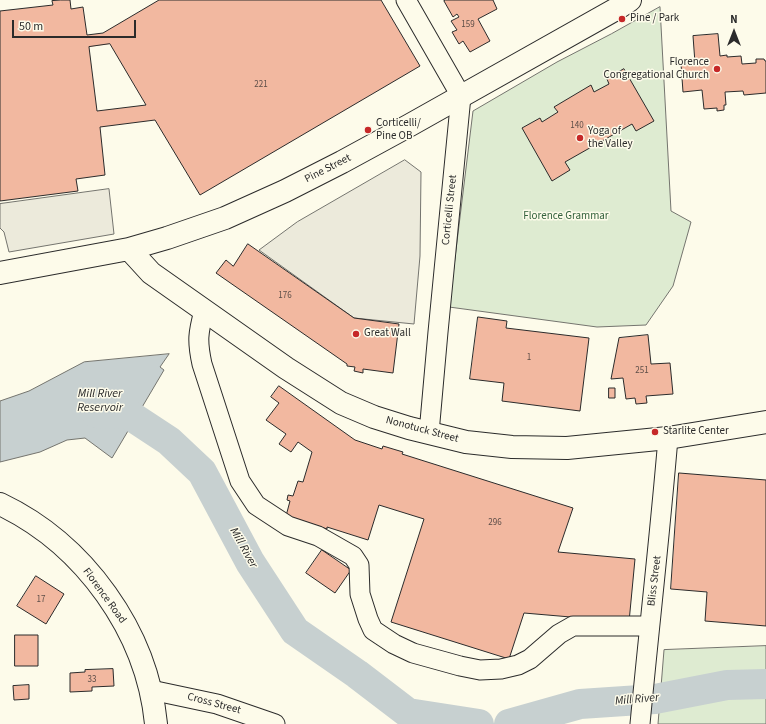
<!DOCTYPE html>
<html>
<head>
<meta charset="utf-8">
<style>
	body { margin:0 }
	#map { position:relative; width:766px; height:724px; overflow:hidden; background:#fdfbea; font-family:"Source Sans 3",sans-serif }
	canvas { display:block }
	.north { position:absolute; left:714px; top:12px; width:40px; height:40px; -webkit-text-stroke:3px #fdfbea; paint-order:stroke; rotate:0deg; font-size:11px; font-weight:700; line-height:16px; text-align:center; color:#2b2b2b }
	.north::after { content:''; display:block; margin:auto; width:14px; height:18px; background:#2b2b2b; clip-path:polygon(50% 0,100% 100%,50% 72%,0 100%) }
	.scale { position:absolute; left:12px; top:20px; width:124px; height:18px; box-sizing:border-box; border:2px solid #2b2b2b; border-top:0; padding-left:5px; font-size:12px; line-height:14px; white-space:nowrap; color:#2b2b2b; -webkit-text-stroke:3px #fdfbea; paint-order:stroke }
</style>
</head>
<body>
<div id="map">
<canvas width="766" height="724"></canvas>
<div class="north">N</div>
<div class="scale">50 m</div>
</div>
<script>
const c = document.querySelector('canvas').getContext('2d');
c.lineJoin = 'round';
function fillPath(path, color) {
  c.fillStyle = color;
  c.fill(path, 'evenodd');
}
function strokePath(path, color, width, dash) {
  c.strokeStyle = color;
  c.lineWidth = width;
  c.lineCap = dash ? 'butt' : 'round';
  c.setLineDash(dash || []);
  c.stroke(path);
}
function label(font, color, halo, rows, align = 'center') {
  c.font = font + ' "Source Sans 3",sans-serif';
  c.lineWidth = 3;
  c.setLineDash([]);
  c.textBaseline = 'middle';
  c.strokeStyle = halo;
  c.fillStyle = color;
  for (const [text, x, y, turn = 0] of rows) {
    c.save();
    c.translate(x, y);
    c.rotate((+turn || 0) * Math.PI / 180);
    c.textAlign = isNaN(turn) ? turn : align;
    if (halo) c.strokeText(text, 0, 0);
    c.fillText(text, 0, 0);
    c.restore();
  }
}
const green = new Path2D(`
	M660,7L671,211L691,222L673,286L646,325L597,327L449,307L473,111L557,62L611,34Z
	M766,646V724H658L664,650Z`);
fillPath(green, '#deebd1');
strokePath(green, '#74746e', 1);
const parking = new Path2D(`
	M405,160L421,172L420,256L414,324L354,318L259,250L297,222Z
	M109,189L114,234L9,252L4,232L0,228V204Z`);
fillPath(parking, '#eceadb');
strokePath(parking, '#74746e', 1);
const water = new Path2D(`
	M169,354L160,367L164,370L112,458L85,438L67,440L40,452L0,462V401L29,391L84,362Z`);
fillPath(water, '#c7d0d0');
strokePath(water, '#74746e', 1);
strokePath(new Path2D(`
	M96,413L128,414L169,441L202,472L250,562L295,631L357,674L408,713L479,724
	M509,724L580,704L655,699L727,685L766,684`), '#c7d0d0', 30);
const building = new Path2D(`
	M61,0H70L71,9L83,7L87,35L103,33L159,0H381L420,66L200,195L155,120L100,127L105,175L76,179L78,191L0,201V11L53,5L52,1ZM110,44L146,105L97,111L89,47Z
	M446,0H493L497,9L478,19L490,41L470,52L463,41L459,44L452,32L457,30L451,21L459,17L457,14L453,17L444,1Z
	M718,34L720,56L727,55V57L741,56L742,64L756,63V59H764L765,61H766V93L744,95L743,91L725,92L726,105H724V110L717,111V108L704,109L702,90L683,92L681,64L695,63L693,36Z
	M624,69L654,121L636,131L632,124L565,162L570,170L552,181L522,128L540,118L542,122L558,112L554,107L591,85L594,92L609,84L607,79Z
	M248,244L354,318L399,324L393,373L363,369V373L354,371L355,367L347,366V364L216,273L226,260L233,266Z
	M478,317L507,321L506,328L589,338L580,411L502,401L504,383L470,379Z
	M648,335L651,364L670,363L673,394L646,396L647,403L636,404L635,398L626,399L623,378L611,379L619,338Z
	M279,386L355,440L382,449L383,446L403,452L402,454L573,508L558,552L635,559L629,622L524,613L509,659L391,622L424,519L379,505L368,540L327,527V529L286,516L290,501L287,500L288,495L293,496L298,481L303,482L312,452L298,442L291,452L279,444L286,434L266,420L279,403L271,397Z
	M609,388H615V398H609Z
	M679,473L766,480V626L705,621L707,592L671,589Z
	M322,550L351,570L335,593L306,573Z
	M36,576L64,594L46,624L17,606Z
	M15,635H38V666H15Z
	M113,669L114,686L92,687V691L70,692V673L85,672V670Z
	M29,685V699L14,700L13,686Z`);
fillPath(building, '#f2b8a0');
strokePath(building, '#2b2b2b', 1);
const minor = new Path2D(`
	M406,0L461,96L438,332L429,433
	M204,311C198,333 197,341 202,364L240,481L256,505L288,526L318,536L353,556L359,565L360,594L368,619L373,630L394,644L413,653L460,666L480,670L501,669L518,665L530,659L559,634L573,626H649
	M151,690L217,704L275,724
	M640,724C649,629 660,534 668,438`);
const major = new Path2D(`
	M129,249L151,273L286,368L341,403L374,417L409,428L466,442L512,447L567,448L668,438L766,422
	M0,273L129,249L167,238L225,218L285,191L342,162L410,125L618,8L630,0
	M0,504C84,544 147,631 156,724`);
strokePath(minor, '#2b2b2b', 21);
strokePath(major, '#2b2b2b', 24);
strokePath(minor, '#fdfbea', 19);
strokePath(major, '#fdfbea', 22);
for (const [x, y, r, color] of [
	[622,19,4,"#c62828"],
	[717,69,4,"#c62828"],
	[368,130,4,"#c62828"],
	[580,138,4,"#c62828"],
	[356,334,4,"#c62828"],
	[655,432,4,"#c62828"]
]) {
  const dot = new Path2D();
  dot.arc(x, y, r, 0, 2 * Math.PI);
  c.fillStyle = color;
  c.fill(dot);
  strokePath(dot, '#fdfbea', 1.5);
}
label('9px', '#5d4e48', null, [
	["159",468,25],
	["221",261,85],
	["140",577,126],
	["176",285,296],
	["1",529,358],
	["251",642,371],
	["296",495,523],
	["17",41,600],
	["33",92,680]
]);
label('11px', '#2b2b2b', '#fdfbea', [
	["Pine / Park",630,19],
	["Florence",709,63,"right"],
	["Congregational Church",709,76,"right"],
	["Corticelli/",376,124],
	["Pine OB",376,137],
	["Yoga of",588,132],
	["the Valley",588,145],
	["Great Wall",364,334],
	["Starlite Center",663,432]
], 'left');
label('11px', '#2b2b2b', '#fdfbea', [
	["Pine Street",328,169,-27],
	["Corticelli Street",450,210,-84],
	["Nonotuck Street",422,430,15],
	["Bliss Street",655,581,-83],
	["Florence Road",104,596,54],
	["Cross Street",214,704,15]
]);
label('11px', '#34623c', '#fdfbea', [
	["Florence Grammar",566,217]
]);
label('italic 12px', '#2b2b2b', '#fdfbea', [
	["Mill River",100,394],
	["Reservoir",100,408],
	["Mill River",243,548,61],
	["Mill River",637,700,-5]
]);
</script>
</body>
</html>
